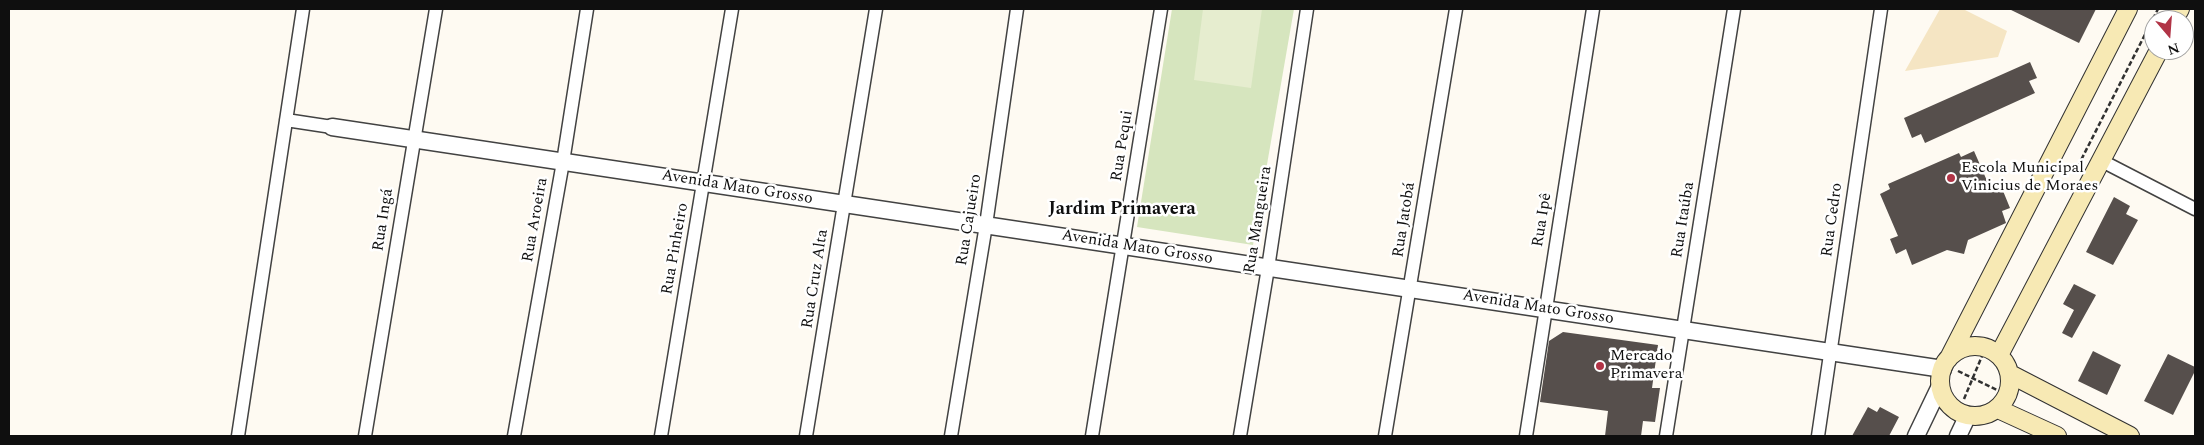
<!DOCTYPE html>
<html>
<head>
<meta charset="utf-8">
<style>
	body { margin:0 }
	#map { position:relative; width:2204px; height:445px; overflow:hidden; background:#fefaf2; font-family:Spectral,serif }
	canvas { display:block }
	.frame { position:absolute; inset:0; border:10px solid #0f0f0f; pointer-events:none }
	.north { position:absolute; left:2144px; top:10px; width:50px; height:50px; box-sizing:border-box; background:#fff; border:1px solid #9f9f9f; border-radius:50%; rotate:162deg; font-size:14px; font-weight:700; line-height:20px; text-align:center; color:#0f0f0f }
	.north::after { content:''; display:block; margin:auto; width:18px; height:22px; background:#b13446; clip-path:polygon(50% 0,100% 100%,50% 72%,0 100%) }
</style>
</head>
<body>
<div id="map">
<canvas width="2204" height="445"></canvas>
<div class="frame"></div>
<div class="north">N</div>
</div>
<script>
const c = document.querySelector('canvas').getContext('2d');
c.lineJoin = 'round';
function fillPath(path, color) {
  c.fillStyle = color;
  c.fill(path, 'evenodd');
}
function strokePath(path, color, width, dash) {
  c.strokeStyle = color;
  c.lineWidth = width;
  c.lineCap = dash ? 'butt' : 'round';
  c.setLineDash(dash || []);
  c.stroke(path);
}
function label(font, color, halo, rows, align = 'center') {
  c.font = font + ' Spectral,serif';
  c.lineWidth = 5;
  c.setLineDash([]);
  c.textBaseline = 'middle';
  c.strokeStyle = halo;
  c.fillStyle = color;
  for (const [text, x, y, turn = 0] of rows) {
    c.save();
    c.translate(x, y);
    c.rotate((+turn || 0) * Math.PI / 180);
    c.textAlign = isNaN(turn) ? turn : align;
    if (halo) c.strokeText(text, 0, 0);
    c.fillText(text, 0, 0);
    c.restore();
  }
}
fillPath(new Path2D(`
	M1172,9H1294L1253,245L1137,227Z`), '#d6e5be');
fillPath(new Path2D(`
	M1940,9H1963L2007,31L1998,57L1905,71Z`), '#f5e5c3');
fillPath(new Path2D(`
	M1203,9H1262L1251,88L1194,80Z`), '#e6edcf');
fillPath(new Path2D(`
	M2009,9H2096L2079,43Z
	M2030,62L2037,78L2029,81L2035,93L1925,143L1921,134L1912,138L1904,118Z
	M1974,151L1991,190L2001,186L2010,208L2002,211L2006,223L1968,240L1964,254L1947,250L1912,265L1906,249L1896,254L1890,239L1898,236L1880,194L1890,189L1888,184L1959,153L1961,157Z
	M2114,197L2130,206L2126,214L2138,220L2113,265L2086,252Z
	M2074,284L2096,295L2072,338L2062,333L2074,310L2063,304Z
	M1563,332L1658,345L1652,388H1660L1655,422L1643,421L1641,436H1605L1608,411L1540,402L1549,341Z
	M2093,351L2121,365L2107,395L2078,381Z
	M2168,354L2195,367V371L2173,415L2144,401Z
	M1868,407L1877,412L1880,407L1899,417L1889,436H1852Z`), '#564f4c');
const minor = new Path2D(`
	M286,120L332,127
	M2102,161L2195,209
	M238,436L303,9
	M365,436L436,9
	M514,436L563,162L587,9
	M661,436L732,9
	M806,436L876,9
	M951,436L986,225L1017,9
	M1092,436L1161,9
	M1240,436L1268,268L1307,9
	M1385,436L1456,9
	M1526,436L1593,9
	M1666,436L1734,9
	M1818,436L1881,9`);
const tertiary = new Path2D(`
	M332,127L1943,369
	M1916,436L1940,386
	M1958,436L1968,415`);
const secondary = new Path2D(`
	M2174,20L2180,9
	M1940 381a35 35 0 1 1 70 0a35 35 0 1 1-70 0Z
	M1999,355L2159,50
	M1949,358L2128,9
	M2010,374L2130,436
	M1998,409L2057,436`);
strokePath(minor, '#424242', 15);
strokePath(tertiary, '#424242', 19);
strokePath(secondary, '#313131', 20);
strokePath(new Path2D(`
	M2078,166L2158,9
	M1958,371L1999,391
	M1964,399L1982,356`), '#313131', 2.5, [5, 2.5]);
strokePath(minor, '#fff', 12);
strokePath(tertiary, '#fff', 16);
strokePath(secondary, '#f7e9b4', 18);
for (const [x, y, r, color] of [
	[1951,178,5,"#b13446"],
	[1600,366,5,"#b13446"]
]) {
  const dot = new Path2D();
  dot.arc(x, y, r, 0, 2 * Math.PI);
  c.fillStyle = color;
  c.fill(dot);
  strokePath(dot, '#fff', 2);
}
label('16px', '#0f0f0f', '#fff', [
	["Rua Pequi",1123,146,-81],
	["Avenida Mato Grosso",737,188,9],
	["Rua Ingá",384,220,-81],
	["Rua Aroeira",536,220,-80],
	["Rua Cajueiro",970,220,-81],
	["Rua Mangueira",1259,220,-81],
	["Rua Jatobá",1405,220,-81],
	["Rua Ipê",1543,220,-81],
	["Rua Itaúba",1684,220,-81],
	["Rua Cedro",1833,220,-82],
	["Avenida Mato Grosso",1137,248,9],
	["Rua Pinheiro",676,249,-80],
	["Rua Cruz Alta",816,279,-81],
	["Avenida Mato Grosso",1538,308,9]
]);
label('16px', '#0f0f0f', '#fff', [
	["Escola Municipal",1961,169],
	["Vinicius de Moraes",1961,187],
	["Mercado",1610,357],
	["Primavera",1610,375]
], 'left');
label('bold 18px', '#0f0f0f', '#fff', [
	["Jardim Primavera",1122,210]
]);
</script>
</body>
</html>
